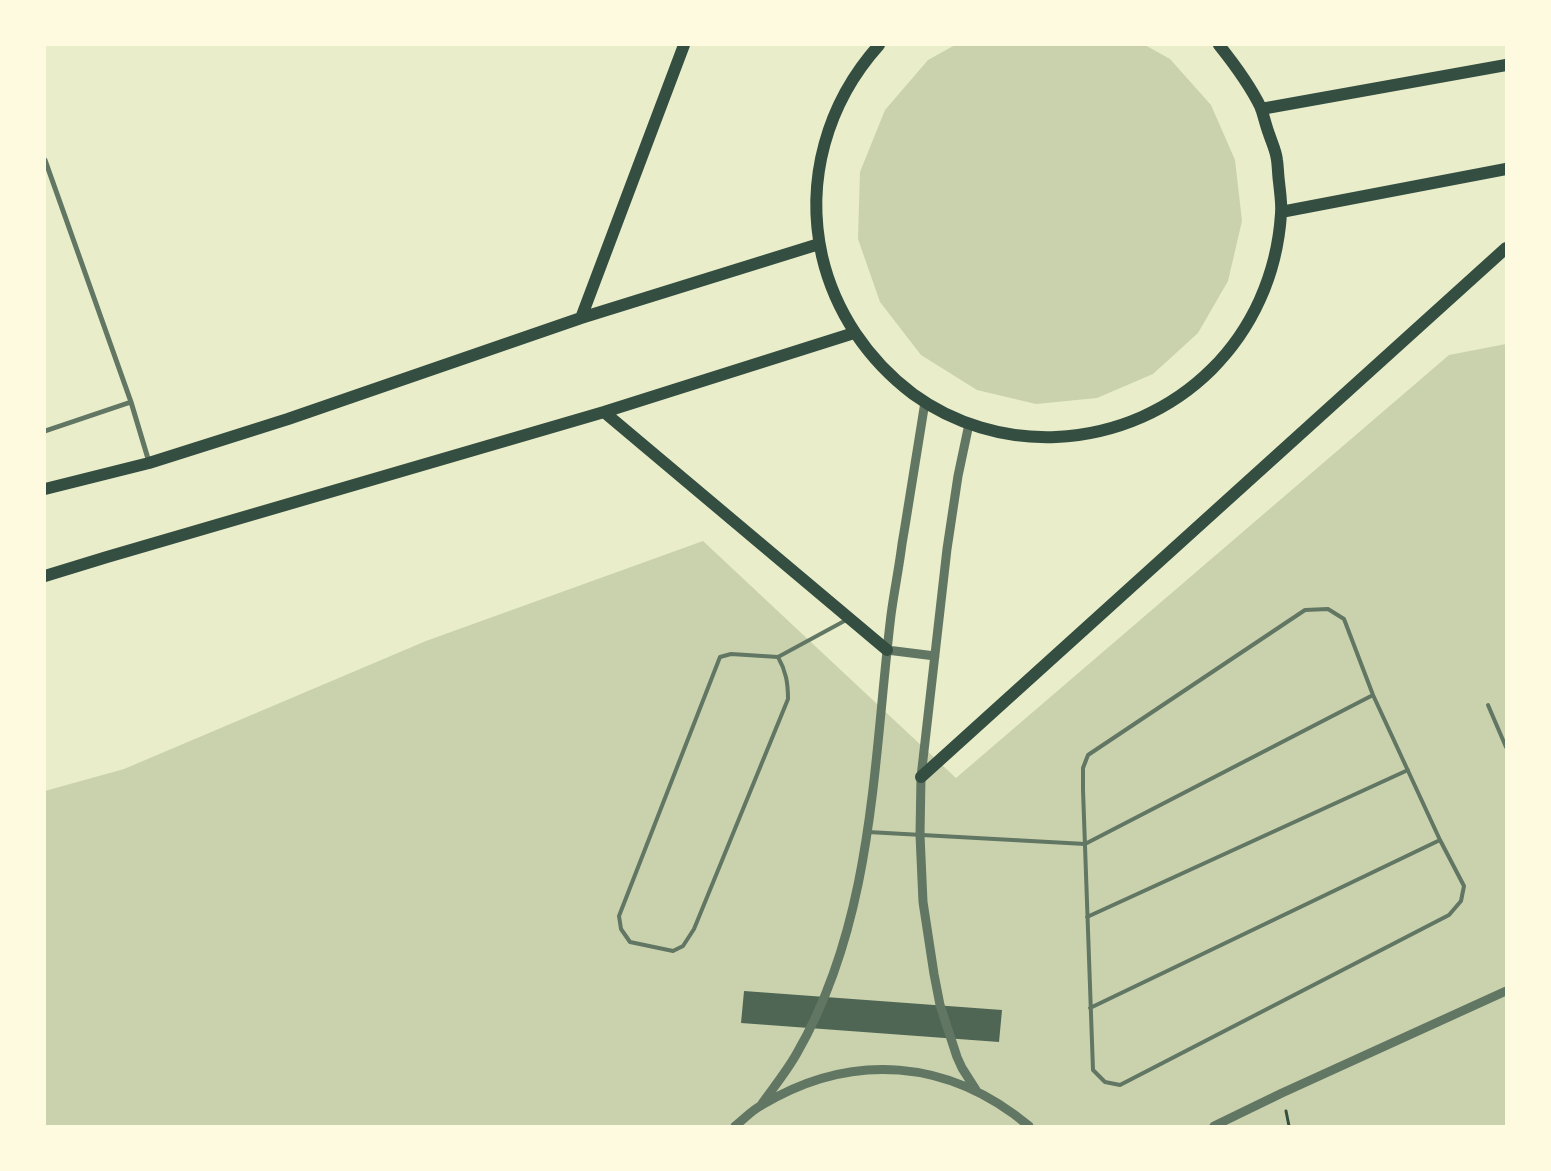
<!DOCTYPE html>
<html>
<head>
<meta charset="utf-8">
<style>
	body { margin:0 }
	#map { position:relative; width:1551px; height:1171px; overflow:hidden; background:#e9edc9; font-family:Roboto,sans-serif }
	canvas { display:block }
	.frame { position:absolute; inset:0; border:46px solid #fefae0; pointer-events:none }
</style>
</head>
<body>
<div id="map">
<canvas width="1551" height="1171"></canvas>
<div class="frame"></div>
</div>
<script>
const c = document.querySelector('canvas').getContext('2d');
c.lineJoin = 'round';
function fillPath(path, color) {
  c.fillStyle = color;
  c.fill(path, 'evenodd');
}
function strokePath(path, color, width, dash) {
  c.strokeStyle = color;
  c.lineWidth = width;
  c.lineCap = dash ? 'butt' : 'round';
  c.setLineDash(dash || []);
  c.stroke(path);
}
fillPath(new Path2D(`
	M955,45H1145L1170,59L1211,105L1235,160L1242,221L1228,281L1198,333L1153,374L1097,398L1036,404L977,390L921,355L880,302L858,239L860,172L885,110L928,60Z
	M1506,344V1126H45V791L124,769L426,641L703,541L956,778L1449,355Z`), '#cad2ad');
fillPath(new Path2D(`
	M744,991L1002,1010L999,1042L741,1023Z`), '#4f6655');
strokePath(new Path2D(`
	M1286,1111L1289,1126`), '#344e41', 3);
strokePath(new Path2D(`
	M1328,609L1344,619L1373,695L1440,840L1464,886L1461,901L1449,915L1120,1085L1105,1082L1093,1070L1083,790V768L1088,755L1305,610Z
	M778,657C786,671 788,683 788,699L694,929L683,946L673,951L630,942L621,929L619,916L720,657L731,654L778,657L848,619
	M1488,705L1506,747
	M868,832L1085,844L1373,695
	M1087,917L1408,770
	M1090,1008L1440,840`), '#617663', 4);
strokePath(new Path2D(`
	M45,160L131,402L149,462
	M45,431L131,402`), '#617663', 5);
strokePath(new Path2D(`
	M969,424L958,476L947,549L921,777L920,835L923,902L934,974L940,1005L957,1057L962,1068L976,1090
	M887,650L935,656
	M761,1105C773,1088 787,1071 797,1053C874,919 873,764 891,615C894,592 899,568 902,544C910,497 917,450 925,402
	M735,1126C744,1119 752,1110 762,1105C852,1051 949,1059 1029,1126
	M1214,1126L1282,1093L1506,991`), '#617663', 9);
strokePath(new Path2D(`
	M879,45C827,103 805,180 822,256C835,312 868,360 913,394C954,424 1005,439 1056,437C1179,431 1273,337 1281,214C1282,204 1280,192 1279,182C1278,175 1278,167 1277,160C1276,151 1272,143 1269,134C1266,126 1264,117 1261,108C1250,85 1235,65 1219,45
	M1261,109L1506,65
	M1281,212L1506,169
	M581,318L684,45
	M604,412L887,650
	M45,489L149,463L288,419L581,318L819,244
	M45,576L107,557L604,412L854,333
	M921,777L1506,248`), '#344e41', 12);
</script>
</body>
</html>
